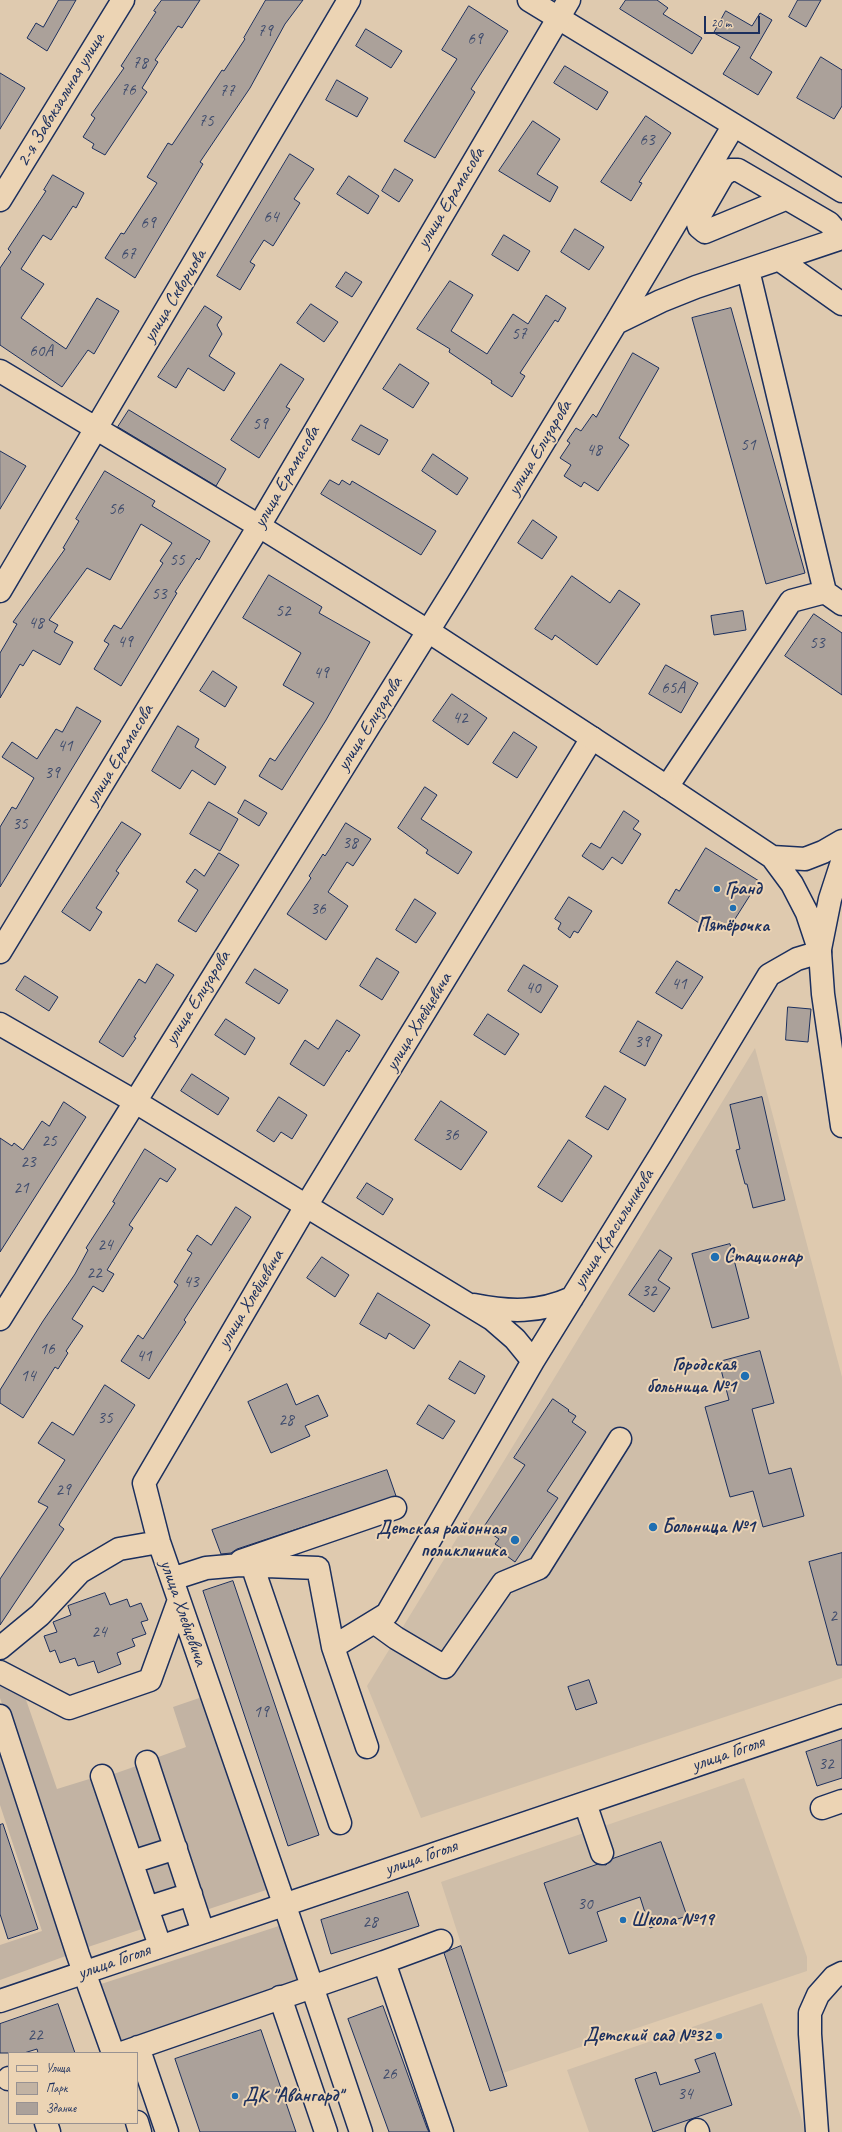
<!DOCTYPE html>
<html>
<head>
<meta charset="utf-8">
<style>
	body { margin:0 }
	#map { position:relative; width:842px; height:2132px; overflow:hidden; background:#dfcaaf; font-family:Caveat,sans-serif }
	canvas { display:block }
	.legend { position:absolute; left:8px; top:2052px; width:130px; height:72px; box-sizing:border-box; background:#ecd4b4; border:1px solid #989292; margin:0; padding:5px 7px; list-style:none; font-size:12px; color:#1b2f5e }
	.legend li { display:flex; align-items:center; gap:8px; height:20px }
	.legend b { width:20px; border:1px solid #989292 }
	.scale { position:absolute; left:704px; top:16px; width:56px; height:18px; box-sizing:border-box; border:2px solid #1b2f5e; border-top:0; padding-left:5px; font-size:12px; line-height:14px; white-space:nowrap; color:#1b2f5e; -webkit-text-stroke:3px #ecd4b4; paint-order:stroke }
</style>
</head>
<body>
<div id="map">
<canvas width="842" height="2132"></canvas>
<ul class="legend">
<li><b style="height:5px;background:#ecd4b4"></b>Улица</li>
<li><b style="height:11px;background:#c2b3a3"></b>Парк</li>
<li><b style="height:11px;background:#aba19a"></b>Здание</li>
</ul>
<div class="scale">20 m</div>
</div>
<script>
const c = document.querySelector('canvas').getContext('2d');
c.lineJoin = 'round';
function fillPath(path, color) {
  c.fillStyle = color;
  c.fill(path, 'evenodd');
}
function strokePath(path, color, width, dash) {
  c.strokeStyle = color;
  c.lineWidth = width;
  c.lineCap = dash ? 'butt' : 'round';
  c.setLineDash(dash || []);
  c.stroke(path);
}
function label(font, color, halo, rows, align = 'center') {
  c.font = font + ' Caveat,sans-serif';
  c.lineWidth = 4;
  c.setLineDash([]);
  c.textBaseline = 'middle';
  c.strokeStyle = halo;
  c.fillStyle = color;
  for (const [text, x, y, turn = 0] of rows) {
    c.save();
    c.translate(x, y);
    c.rotate((+turn || 0) * Math.PI / 180);
    c.textAlign = isNaN(turn) ? turn : align;
    if (halo) c.strokeText(text, 0, 0);
    c.fillText(text, 0, 0);
    c.restore();
  }
}
fillPath(new Path2D(`
	M755,1048L842,1377V1678L421,1818L367,1686Z
	M744,1778L807,1957V1971L503,2073L441,1882Z
	M762,2003L806,2132H589L567,2070Z`), '#cfbea9');
fillPath(new Path2D(`
	M0,1682L24,1694L57,1789L99,1776L148,1927L82,1949L0,1698Z
	M208,1695L272,1888L200,1912L150,1760L186,1747L173,1707Z
	M0,1725L74,1953L0,1980V1945L42,1931L0,1805Z
	M145,1763L172,1845L132,1858L105,1777Z
	M171,1853L181,1884L150,1894L140,1864Z
	M282,1925L305,1981L120,2050L98,1985Z`), '#c2b3a3');
const building = new Path2D(`
	M59,0H76L47,51L27,38L36,23L43,27Z
	M162,0H200L182,28L178,26L155,60L158,62L142,88L147,92L105,155L92,148L94,144L83,137L95,118L91,115L124,68L121,66L156,12L154,11Z
	M266,0H303L285,24L250,88L200,162L203,164L135,278L105,258L121,233L124,234L157,183L147,177L168,143L172,145L222,70L224,71L245,39L244,38Z
	M626,0H657L668,8L663,14L702,38L692,54L620,9Z
	M798,0H821L806,27L789,17Z
	M469,6L508,31L471,89L475,92L435,158L404,141L457,59L442,50Z
	M726,11L752,26L760,13L772,20L750,58L772,72L758,95L723,74L740,47L714,33Z
	M366,29L402,51L391,68L356,46Z
	M821,57L842,70V106L834,119L797,98Z
	M565,66L608,92L597,110L554,83Z
	M0,73L25,88L0,129Z
	M337,80L368,98L357,117L326,100Z
	M646,116L671,133L639,182L642,183L631,201L601,182Z
	M533,121L560,139L537,174L558,187L550,202L499,171Z
	M290,154L314,169L294,199L300,203L273,246L264,240L250,262L255,265L240,290L217,276Z
	M395,169L413,180L399,202L382,191Z
	M53,175L84,193L76,208L73,206L51,240L43,235L21,269L44,284L21,318L66,349L97,298L119,311L94,354L88,350L62,387L0,345V268L11,252L8,249L46,191L44,190Z
	M349,176L379,196L368,214L337,194Z
	M575,229L604,247L589,270L561,252Z
	M504,235L530,251L518,271L492,255Z
	M346,272L362,282L352,297L336,287Z
	M450,281L473,295L451,331L487,354L513,314L528,324L546,295L566,308L558,322L555,320L520,373L525,376L512,397L491,383L492,381L449,352L450,349L417,329Z
	M311,304L338,322L324,342L297,323Z
	M205,306L222,317L217,325L222,334L209,356L235,373L224,391L188,368L176,388L158,377Z
	M731,308L805,573L766,584L692,318Z
	M633,353L659,368L619,438L629,445L598,491L584,482L581,487L564,476L571,465L560,458L570,443L567,441L576,428L581,431L593,414L596,417Z
	M281,364L304,379L286,407L290,409L259,458L231,440Z
	M400,364L429,383L413,408L383,389Z
	M129,410L226,469L216,486L118,427Z
	M361,425L388,440L379,455L352,440Z
	M0,451L26,466L0,509Z
	M433,454L468,478L457,495L422,471Z
	M105,471L155,501L152,506L210,541L199,560L197,558L175,592L177,593L121,686L94,669L109,644L104,641L114,625L121,629L163,563L160,561L172,543L141,524L110,580L87,568L49,620L58,625L54,632L73,642L60,665L33,650L23,666L20,664L0,698V653L17,624L13,622L65,549L63,548L79,521L76,519Z
	M330,480L339,485L342,480L350,485L352,481L436,531L421,555L321,494Z
	M533,520L557,537L542,559L518,543Z
	M269,575L322,607L319,613L370,642L326,720L282,790L259,776L270,758L275,761L314,703L283,685L301,653L243,618Z
	M572,576L610,603L619,590L640,604L597,665L555,635L552,640L535,629Z
	M743,611L746,630L714,635L711,616Z
	M814,614L842,633V695L785,656Z
	M666,665L698,683L681,713L649,694Z
	M213,671L237,687L225,707L200,691Z
	M452,694L487,718L468,745L433,721Z
	M77,707L101,721L0,887V827L12,807L16,809L34,778L2,757L12,742L37,759L56,729L62,732Z
	M178,726L199,739L195,747L226,767L215,785L192,770L180,789L152,771Z
	M514,732L537,747L517,778L493,763Z
	M425,787L437,795L421,819L472,852L458,874L426,853L428,850L398,828Z
	M245,800L267,813L259,826L238,813Z
	M209,802L238,819L220,851L190,834Z
	M624,811L639,821L633,829L641,834L622,864L612,857L603,870L582,856L591,843L600,848Z
	M122,822L141,834L116,871L119,873L96,908L102,912L90,931L62,912Z
	M346,823L371,839L353,866L347,862L328,892L348,906L326,940L287,914L311,878L309,876L323,854L325,856L329,850Z
	M706,848L759,881L728,930L715,922L710,930L668,903L676,889L679,891Z
	M219,853L239,865L196,932L178,921L198,890L186,882L195,869L204,876Z
	M569,897L592,911L578,933L574,931L570,938L558,929L561,923L555,919Z
	M415,899L436,913L416,943L396,930Z
	M377,958L399,972L382,1000L360,986Z
	M677,961L703,977L682,1009L656,993Z
	M157,964L174,975L134,1037L136,1038L123,1057L99,1042L139,979L145,983Z
	M524,965L558,986L541,1013L508,991Z
	M255,969L288,990L279,1004L246,983Z
	M25,976L58,997L49,1011L16,990Z
	M788,1007L811,1009L808,1042L786,1040Z
	M488,1014L519,1034L505,1055L474,1035Z
	M226,1019L255,1038L245,1055L215,1035Z
	M337,1020L360,1035L349,1052L347,1050L324,1086L290,1064L305,1040L318,1049Z
	M638,1021L662,1035L645,1066L620,1052Z
	M192,1074L229,1098L218,1115L181,1091Z
	M605,1086L626,1099L608,1130L586,1117Z
	M279,1097L307,1115L292,1139L281,1132L274,1142L257,1131Z
	M762,1097L785,1200L753,1208L747,1184H745L736,1150L740,1149L730,1105Z
	M441,1101L487,1132L461,1170L415,1140Z
	M64,1102L86,1117L0,1252V1138L12,1146L14,1143L23,1150L42,1121L49,1126Z
	M569,1140L592,1156L562,1202L538,1187Z
	M145,1149L176,1169L167,1182L160,1178L129,1225L133,1228L107,1270L114,1274L103,1292L93,1286L72,1319L83,1326L66,1351L68,1353L58,1369L55,1367L23,1418L0,1403V1390L43,1321L75,1274L88,1250L86,1248L115,1203L113,1202Z
	M367,1183L393,1199L383,1215L357,1198Z
	M236,1207L251,1217L184,1320L186,1322L149,1379L121,1361L138,1335L143,1339L178,1285L174,1282L192,1253L187,1250L197,1235L211,1245Z
	M730,1244L749,1318L712,1328L692,1254Z
	M660,1250L672,1258L658,1280L670,1288L654,1312L629,1295Z
	M322,1257L349,1275L335,1297L307,1278Z
	M378,1293L430,1325L414,1349L389,1333L386,1339L360,1324Z
	M760,1351L774,1403L752,1409L769,1474L791,1468L804,1516L763,1527L753,1491L730,1497L705,1407L729,1400L719,1362Z
	M460,1361L485,1376L475,1394L449,1379Z
	M287,1384L296,1405L318,1395L328,1416L305,1426L310,1436L271,1453L248,1402Z
	M105,1385L135,1405L59,1525L64,1529L0,1625V1579L48,1507L38,1502L65,1460L38,1443L52,1422L73,1435Z
	M553,1399L569,1410L568,1411L576,1416L572,1422L586,1432L547,1491L558,1498L515,1562L500,1551L501,1548L495,1544L499,1539L483,1528L525,1465L514,1458Z
	M429,1405L455,1421L443,1439L417,1424Z
	M387,1470L396,1496L237,1549L231,1553L221,1554L212,1530Z
	M842,1553V1665H837L809,1562Z
	M233,1581L319,1835L288,1846L203,1591Z
	M105,1593L110,1605L127,1599L130,1607L141,1603L148,1620L141,1622L146,1634L132,1639L135,1646L117,1653L121,1664L98,1673L94,1661L78,1666L75,1658L60,1663L55,1650L50,1652L44,1636L57,1632L53,1622L71,1615L68,1606Z
	M589,1680L597,1703L576,1710L568,1687Z
	M842,1740V1778L817,1786L806,1752Z
	M3,1824L38,1929L8,1939L0,1914V1825Z
	M661,1842L687,1916L650,1928L640,1897L597,1912L607,1941L569,1954L544,1883L598,1864L606,1865L612,1859Z
	M408,1892L419,1926L331,1954L321,1920Z
	M461,1946L507,2086L490,2091L444,1953Z
	M58,2004L75,2053H38L37,2049L24,2053H0V2024Z
	M383,2006L427,2128L429,2132H389L348,2019Z
	M261,2030L296,2132H200L175,2059Z
	M715,2053L732,2105L653,2132L635,2079L656,2072L660,2085L700,2072L695,2060Z`);
fillPath(building, '#aba19a');
strokePath(building, '#1b2f5e', 1);
const minor = new Path2D(`
	M529,0L842,191
	M785,199L705,232L699,227L697,220L723,175L730,170H738L829,223L836,231L838,239
	M0,200L123,0
	M780,260L842,304
	M748,270L825,592L842,604
	M616,323L661,301L696,287L842,238
	M0,371L259,526L0,952
	M0,591L349,0
	M667,787L791,601L825,592
	M0,1024L134,1101L492,1319L515,1339L533,1361
	M474,1305C509,1312 539,1313 572,1298
	M0,1319L458,583L616,323L734,125
	M241,1561L395,1508
	M252,1565L340,1823
	M172,1579L206,1568L240,1565L318,1568L333,1647L387,1614L533,1361L661,1154L769,975L797,959L820,952
	M374,1622L396,1638L445,1667L503,1583L539,1568L620,1439
	M333,1647L367,1747
	M0,1648L40,1615L80,1572L119,1549L159,1542
	M0,1672L69,1708L150,1680L179,1600
	M0,1716L78,1955L113,2053
	M147,1762L203,1932
	M102,1776L160,1946
	M585,1803L602,1853
	M822,1808L842,1801
	M132,1862L176,1848
	M147,1908L191,1894
	M384,1962L441,1941
	M280,1997L326,2132
	M0,2001L842,1716
	M138,2047L167,2132
	M122,2053L384,1962L442,2132
	M8,2079L9,2078
	M137,2122L140,2132
	M46,2123L49,2132
	M697,2130L698,2132
	M361,2132L289,1918L159,1542L144,1483L306,1206L592,738
	M817,2132L810,2034V2013L818,1995L834,1977L842,1973`);
const major = new Path2D(`
	M569,0L259,526L428,631L667,787L772,857L792,884L807,913L820,952L823,994L842,1126
	M772,857L805,859L823,852L842,841
	M820,949L830,899L842,862`);
strokePath(minor, '#1b2f5e', 25);
strokePath(major, '#1b2f5e', 25);
strokePath(minor, '#ecd4b4', 22);
strokePath(major, '#ecd4b4', 22);
for (const [x, y, r, color] of [
	[717,889,4,"#1f6fb2"],
	[733,908,4,"#1f6fb2"],
	[715,1257,5,"#1f6fb2"],
	[745,1376,5,"#1f6fb2"],
	[653,1527,5,"#1f6fb2"],
	[515,1540,5,"#1f6fb2"],
	[623,1920,4,"#1f6fb2"],
	[719,2036,4,"#1f6fb2"],
	[235,2096,4,"#1f6fb2"]
]) {
  const dot = new Path2D();
  dot.arc(x, y, r, 0, 2 * Math.PI);
  c.fillStyle = color;
  c.fill(dot);
  strokePath(dot, '#ecd4b4', 1.5);
}
label('17px', '#3f4c6d', null, [
	["79",265,32],
	["69",475,40],
	["78",140,64],
	["76",128,91],
	["77",227,92],
	["75",206,122],
	["63",647,141],
	["64",271,218],
	["69",148,224],
	["67",128,255],
	["57",519,335],
	["60А",41,352],
	["59",260,425],
	["51",748,446],
	["48",594,451],
	["56",116,510],
	["55",177,561],
	["53",159,595],
	["52",283,612],
	["48",36,624],
	["49",125,643],
	["53",817,644],
	["49",321,674],
	["65А",673,689],
	["42",460,719],
	["41",65,747],
	["39",52,774],
	["35",20,825],
	["38",350,844],
	["36",318,910],
	["41",679,985],
	["40",533,989],
	["39",642,1043],
	["36",451,1136],
	["25",49,1142],
	["23",28,1163],
	["21",21,1189],
	["24",105,1246],
	["22",94,1274],
	["43",191,1283],
	["32",649,1292],
	["16",47,1350],
	["41",144,1357],
	["14",28,1377],
	["35",105,1419],
	["28",286,1421],
	["29",63,1491],
	["2",833,1617],
	["24",99,1633],
	["19",261,1713],
	["32",826,1765],
	["30",585,1905],
	["28",370,1923],
	["22",35,2036],
	["26",389,2075],
	["34",685,2095]
]);
label('19px', '#1b2f5e', '#ecd4b4', [
	["2-я Завокзальная улица",61,100,-59],
	["улица Ерамасова",451,198,-59],
	["улица Скворцова",175,296,-59],
	["улица Елизарова",540,448,-59],
	["улица Ерамасова",287,477,-60],
	["улица Елизарова",370,724,-58],
	["улица Ерамасова",120,755,-59],
	["улица Елизарова",198,998,-58],
	["улица Хлебцевича",419,1022,-59],
	["улица Красильникова",614,1229,-58],
	["улица Хлебцевича",251,1299,-59],
	["улица Хлебцевича",183,1613,71],
	["улица Гоголя",728,1754,-19],
	["улица Гоголя",421,1858,-19],
	["улица Гоголя",114,1962,-19]
]);
label('bold 19px', '#1b2f5e', '#ecd4b4', [
	["Гранд",725,889],
	["Пятёрочка",733,926,"center"],
	["Стационар",724,1257],
	["Городская",736,1365,"right"],
	["больница №1",736,1387,"right"],
	["Больница №1",662,1527],
	["Детская районная",506,1529,"right"],
	["поликлиника",506,1551,"right"],
	["Школа №19",631,1920],
	["Детский сад №32",711,2036,"right"],
	["ДК \"Авангард\"",243,2096]
], 'left');
</script>
</body>
</html>
